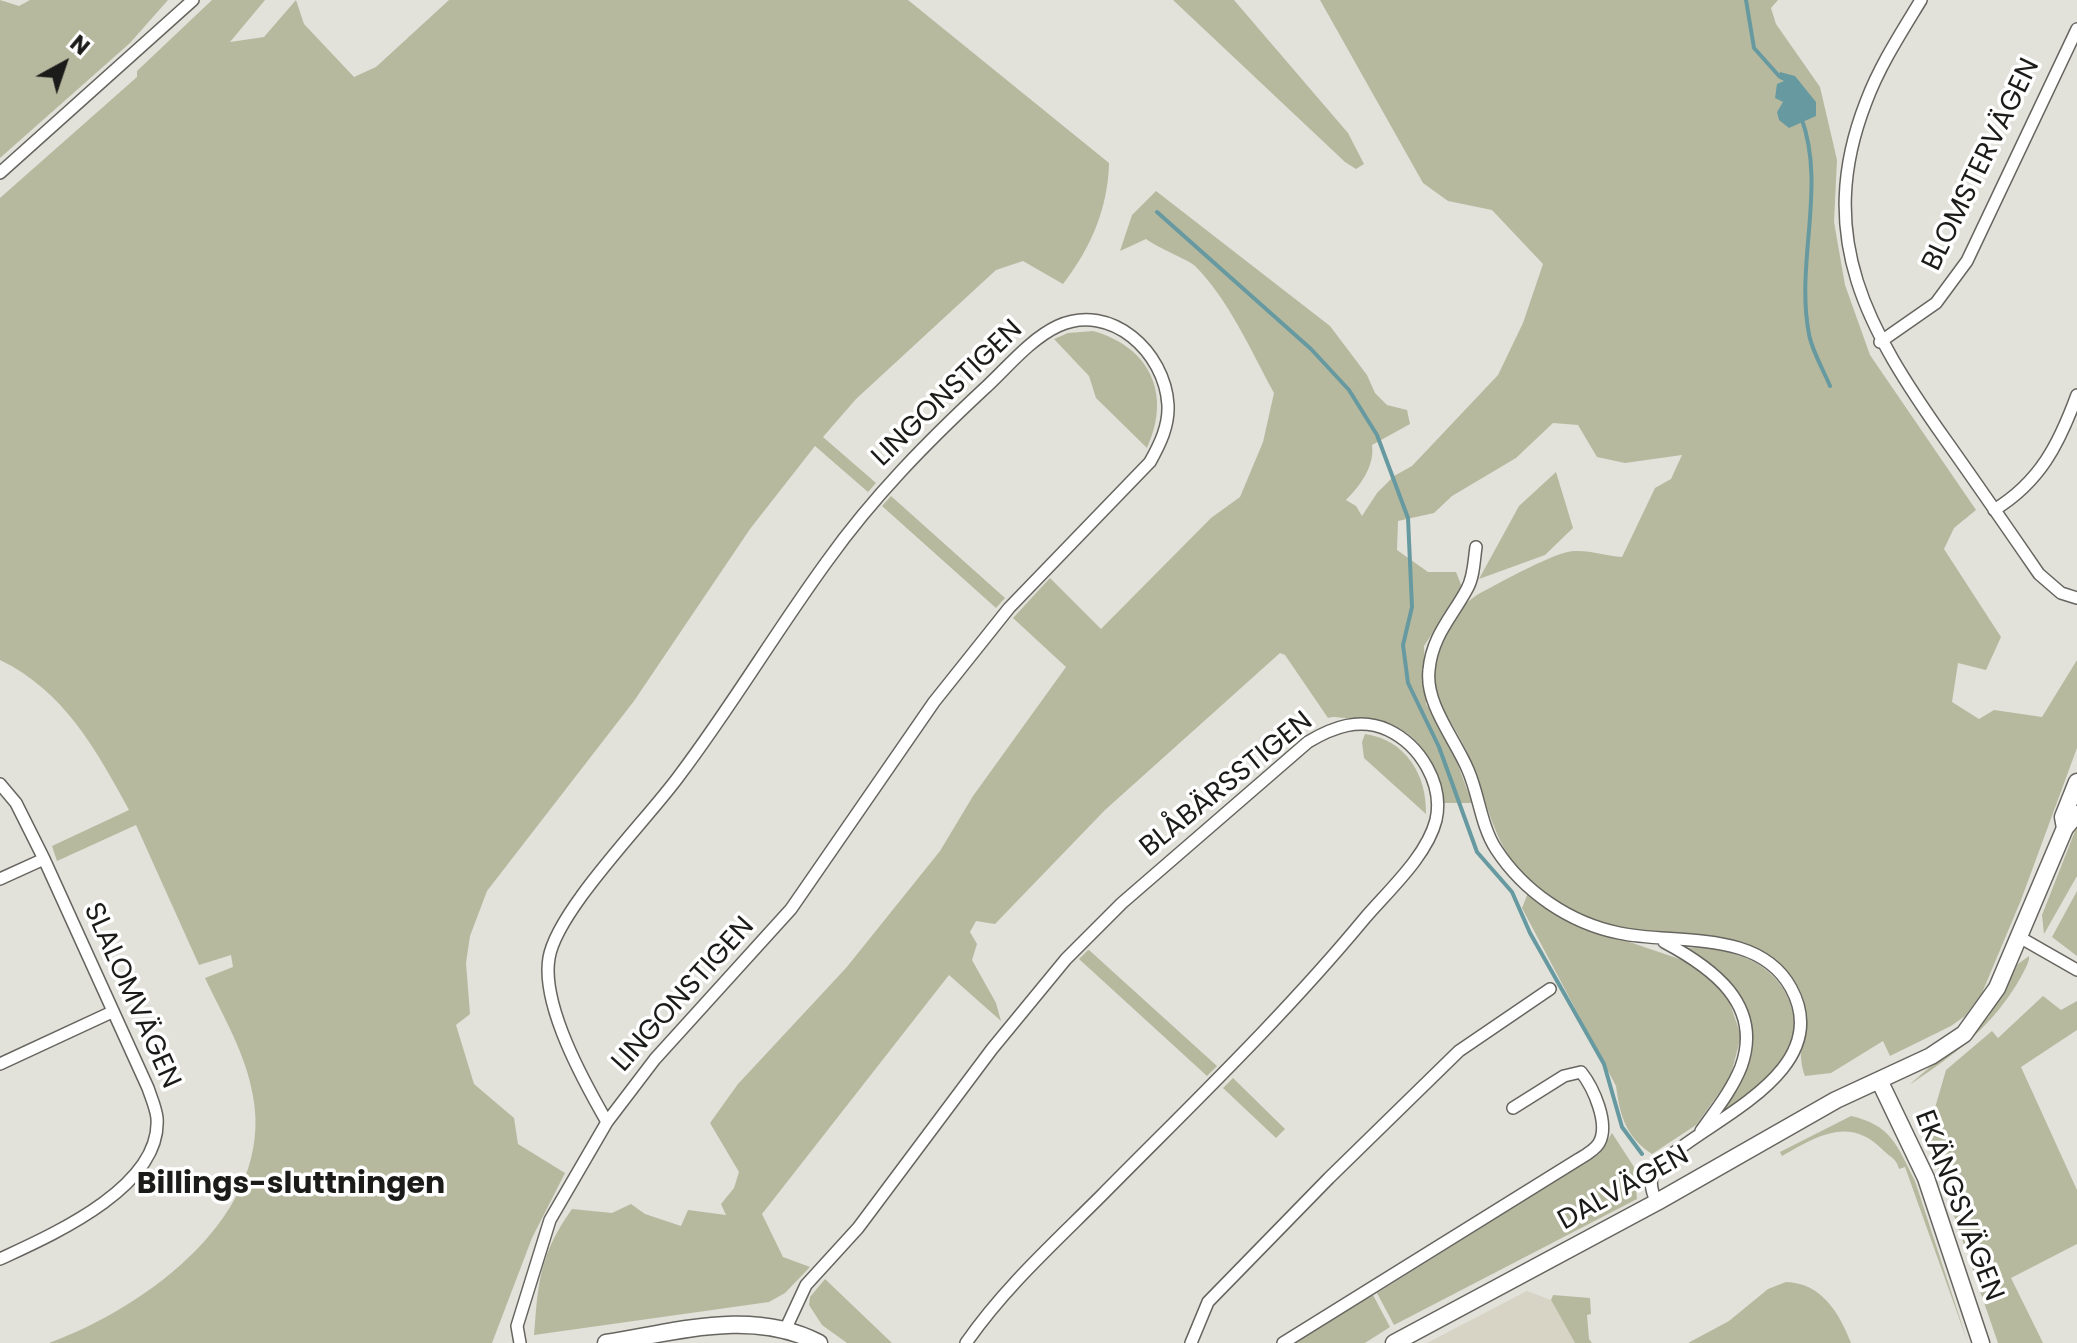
<!DOCTYPE html>
<html>
<head>
<meta charset="utf-8">
<style>
	body { margin:0 }
	#map { position:relative; width:2077px; height:1343px; overflow:hidden; background:#e2e1da; font-family:Poppins,sans-serif }
	canvas { display:block }
	.north { position:absolute; left:24px; top:24px; width:80px; height:80px; -webkit-text-stroke:6px #fff; paint-order:stroke; rotate:40deg; font-size:22px; font-weight:700; line-height:32px; text-align:center; color:#1b1b19 }
	.north::after { content:''; display:block; margin:auto; width:28px; height:36px; background:#1b1b19; clip-path:polygon(50% 0,100% 100%,50% 72%,0 100%) }
</style>
</head>
<body>
<div id="map">
<canvas width="2077" height="1343"></canvas>
<div class="north">N</div>
</div>
<script>
const c = document.querySelector('canvas').getContext('2d');
c.lineJoin = 'round';
function fillPath(path, color) {
  c.fillStyle = color;
  c.fill(path, 'evenodd');
}
function strokePath(path, color, width, dash) {
  c.strokeStyle = color;
  c.lineWidth = width;
  c.lineCap = dash ? 'butt' : 'round';
  c.setLineDash(dash || []);
  c.stroke(path);
}
function label(font, color, halo, rows, align = 'center') {
  c.font = font + ' Poppins,sans-serif';
  c.lineWidth = 7;
  c.setLineDash([]);
  c.textBaseline = 'middle';
  c.strokeStyle = halo;
  c.fillStyle = color;
  for (const [text, x, y, turn = 0] of rows) {
    c.save();
    c.translate(x, y);
    c.rotate((+turn || 0) * Math.PI / 180);
    c.textAlign = isNaN(turn) ? turn : align;
    if (halo) c.strokeText(text, 0, 0);
    c.fillText(text, 0, 0);
    c.restore();
  }
}
fillPath(new Path2D(`
	M1527,1291L1551,1300L1575,1343H1427Z`), '#d7d4c6');
fillPath(new Path2D(`
	M0,0L19,6L30,0H168L130,43L0,158Z
	M212,0H265L230,42L264,37L296,0L304,24L354,77L376,67L449,0H908L1109,163C1108,208 1091,248 1063,284L1023,261L996,270L856,399L823,437L876,483L868,492L815,446L750,529L634,701L487,891L470,936L466,963L470,1014L456,1025L474,1084L514,1118L518,1144L565,1173L532,1238L492,1343H49C147,1307 275,1214 253,1096C246,1054 223,1016 205,978L233,967L231,955L199,965L136,825L57,861L52,846L129,810C96,749 64,691 0,660V198L137,77V71Z
	M1173,0H1234L1348,133L1364,164L1356,169L1345,162Z
	M1320,0H1778L1771,8L1776,24L1820,87L1837,160L1834,222L1845,285L1870,355L1976,510L1954,528L1944,549L2001,637L1986,670L1958,663L1952,702L1979,719L1994,710L2042,717L2077,660V748L2021,900L1982,993L1965,1016L1951,1026L1890,1056L1883,1041L1831,1073L1805,1076C1790,1033 1826,1006 1780,965C1723,915 1636,948 1572,912C1493,867 1497,824 1466,750C1457,730 1442,712 1436,691C1425,654 1453,605 1486,590C1505,580 1555,552 1574,551C1590,550 1607,556 1622,557L1655,488L1671,479L1682,455L1625,463L1597,457L1578,425L1553,423L1516,458L1452,496L1434,513L1398,521L1397,550L1428,572H1456L1462,587L1424,646L1426,704L1450,743L1472,803H1443C1436,768 1423,732 1383,722C1370,718 1358,720 1346,718C1338,718 1336,716 1328,718L1285,655L1280,653L1105,810L995,924L976,921L970,932L977,944L972,960L996,1003L1001,1021L949,975L762,1214L783,1257L810,1267L785,1293L769,1302L534,1335C538,1281 540,1254 572,1209L612,1213L631,1204L645,1214L681,1226L688,1210L726,1215L721,1204L734,1188L739,1172L710,1123L738,1084L846,968L940,851L973,796L1066,667L1013,618L1050,578L1101,629L1211,518L1240,497L1263,442L1274,393C1251,351 1229,300 1195,266C1189,260 1158,248 1146,239L1120,251L1132,215L1156,191L1330,326L1367,375L1375,393L1387,405L1407,410L1410,424L1372,445C1375,466 1360,486 1346,500L1356,506L1362,516L1377,493L1394,476L1412,466L1498,375L1523,323L1543,264L1492,210L1448,201L1423,183Z
	M1093,331C1150,347 1172,394 1147,448L1096,398L1089,376L1054,339L1068,333Z
	M1556,472L1573,528L1545,555L1479,579L1519,506Z
	M891,496L1005,598L996,608L882,506Z
	M1365,734C1406,740 1427,775 1426,814L1364,758L1362,742Z
	M2077,826V876L2044,934L2042,915Z
	M2077,891V956L2052,937Z
	M1528,893L1565,920L1697,965L1727,995L1741,1036L1730,1078L1696,1125L1652,1154C1626,1137 1620,1116 1616,1086L1522,908Z
	M1702,947C1718,950 1736,953 1750,960C1789,978 1809,1026 1781,1063C1763,1087 1735,1105 1711,1123L1747,1065L1739,997L1718,969L1683,948Z
	M1088,950H1089L1217,1066L1207,1076L1079,959Z
	M2029,956C2030,961 2025,969 2021,977C1993,1026 1956,1054 1909,1085L1988,1017L2018,964Z
	M2043,996L2061,1010L2077,1001V1030L2021,1067L2077,1190V1244L2011,1278L2043,1343H1998L1934,1158L1928,1132L1946,1070L1992,1031L1998,1038Z
	M1233,1078L1285,1129L1276,1138L1223,1088Z
	M1851,1116C1891,1125 1897,1145 1915,1181L1968,1343L1905,1167L1899,1169C1896,1158 1891,1158 1884,1151C1850,1115 1817,1136 1782,1156L1780,1152Z
	M1612,1133L1634,1167L1637,1199L1394,1325L1377,1293L1599,1154Z
	M825,1279L892,1343H847L822,1325L809,1305L810,1297Z
	M1786,1282C1821,1283 1839,1312 1851,1343H1688L1729,1321L1768,1289Z
	M1373,1295L1390,1327L1365,1343H1294Z
	M1553,1295L1590,1298L1591,1314L1587,1315L1589,1339L1592,1343H1575L1551,1300Z`), '#b7b99f');
fillPath(new Path2D(`
	M1780,72L1795,76L1816,102V116L1789,128L1779,120L1777,112L1783,102L1775,98L1777,84L1784,81L1778,78Z`), '#679aa0');
strokePath(new Path2D(`
	M1746,0L1754,48L1779,76
	M1801,117C1827,186 1795,262 1809,334C1812,351 1823,369 1830,386
	M1157,212L1311,349L1349,390L1377,435L1408,518L1412,607L1403,645L1408,683L1439,747L1477,852L1512,892L1530,933L1604,1064L1622,1127L1642,1154`), '#679aa0', 4);
const street = new Path2D(`
	M1921,0C1901,33 1880,65 1866,102C1813,238 1869,331 1945,439C1977,484 2008,529 2039,574L2061,593L2077,598
	M0,173L193,0
	M1880,342L1936,303L1967,261L2077,29
	M1994,510C2040,482 2059,444 2077,395
	M1476,547C1474,560 1474,577 1467,589C1452,617 1432,636 1429,670C1425,704 1455,739 1468,770C1479,795 1481,826 1496,849C1524,892 1570,923 1619,933C1674,945 1758,928 1791,988C1833,1065 1727,1112 1679,1149C1670,1156 1658,1163 1653,1173C1649,1184 1652,1193 1657,1202
	M0,784L16,803L44,859L148,1088C151,1097 156,1108 157,1118C162,1187 52,1235 0,1259
	M0,879L44,859
	M2021,938L2077,970
	M1664,942C1711,967 1764,1004 1741,1067C1732,1090 1715,1111 1701,1131
	M0,1064L112,1012
	M786,1328L806,1285L858,1228L992,1049L1066,959L1122,903L1308,742C1333,727 1360,717 1388,730C1420,745 1444,784 1436,820C1427,856 1388,891 1365,918C1283,1017 1191,1105 1101,1196C1054,1243 1004,1288 966,1343
	M520,1343L517,1326L550,1220L607,1122L655,1059L791,909L934,702L1009,608L1150,462C1160,444 1169,426 1168,405C1165,352 1111,302 1058,326C1030,339 1006,369 984,389C927,442 873,497 828,560C776,631 732,706 679,776C647,820 557,910 549,958C541,1005 584,1082 607,1122
	M1191,1343L1208,1302L1329,1178L1459,1051L1550,989
	M1283,1343L1579,1159C1586,1155 1595,1150 1599,1143C1610,1124 1593,1087 1581,1072L1564,1076L1513,1108`);
const secondary = new Path2D(`
	M2065,828L2063,817L2077,782
	M1880,1082L1926,1178L1981,1343
	M606,1343C677,1332 752,1308 819,1343
	M1394,1343L1657,1202L1836,1100L1931,1056L1964,1034L1997,988L2065,828L2077,814`);
strokePath(street, '#66655f', 14);
strokePath(secondary, '#66655f', 19);
strokePath(street, '#fff', 11);
strokePath(secondary, '#fff', 16);
label('28px', '#1b1b19', '#fff', [
	["BLOMSTERVÄGEN",1982,165,-64],
	["LINGONSTIGEN",948,394,-44],
	["BLÅBÄRSSTIGEN",1227,785,-39],
	["LINGONSTIGEN",684,995,-48],
	["SLALOMVÄGEN",131,996,66],
	["DALVÄGEN",1624,1189,-29],
	["EKÄNGSVÄGEN",1958,1206,69]
]);
label('bold 30px', '#1b1b19', '#fff', [
	["Billings-sluttningen",291,1185]
]);
</script>
</body>
</html>
